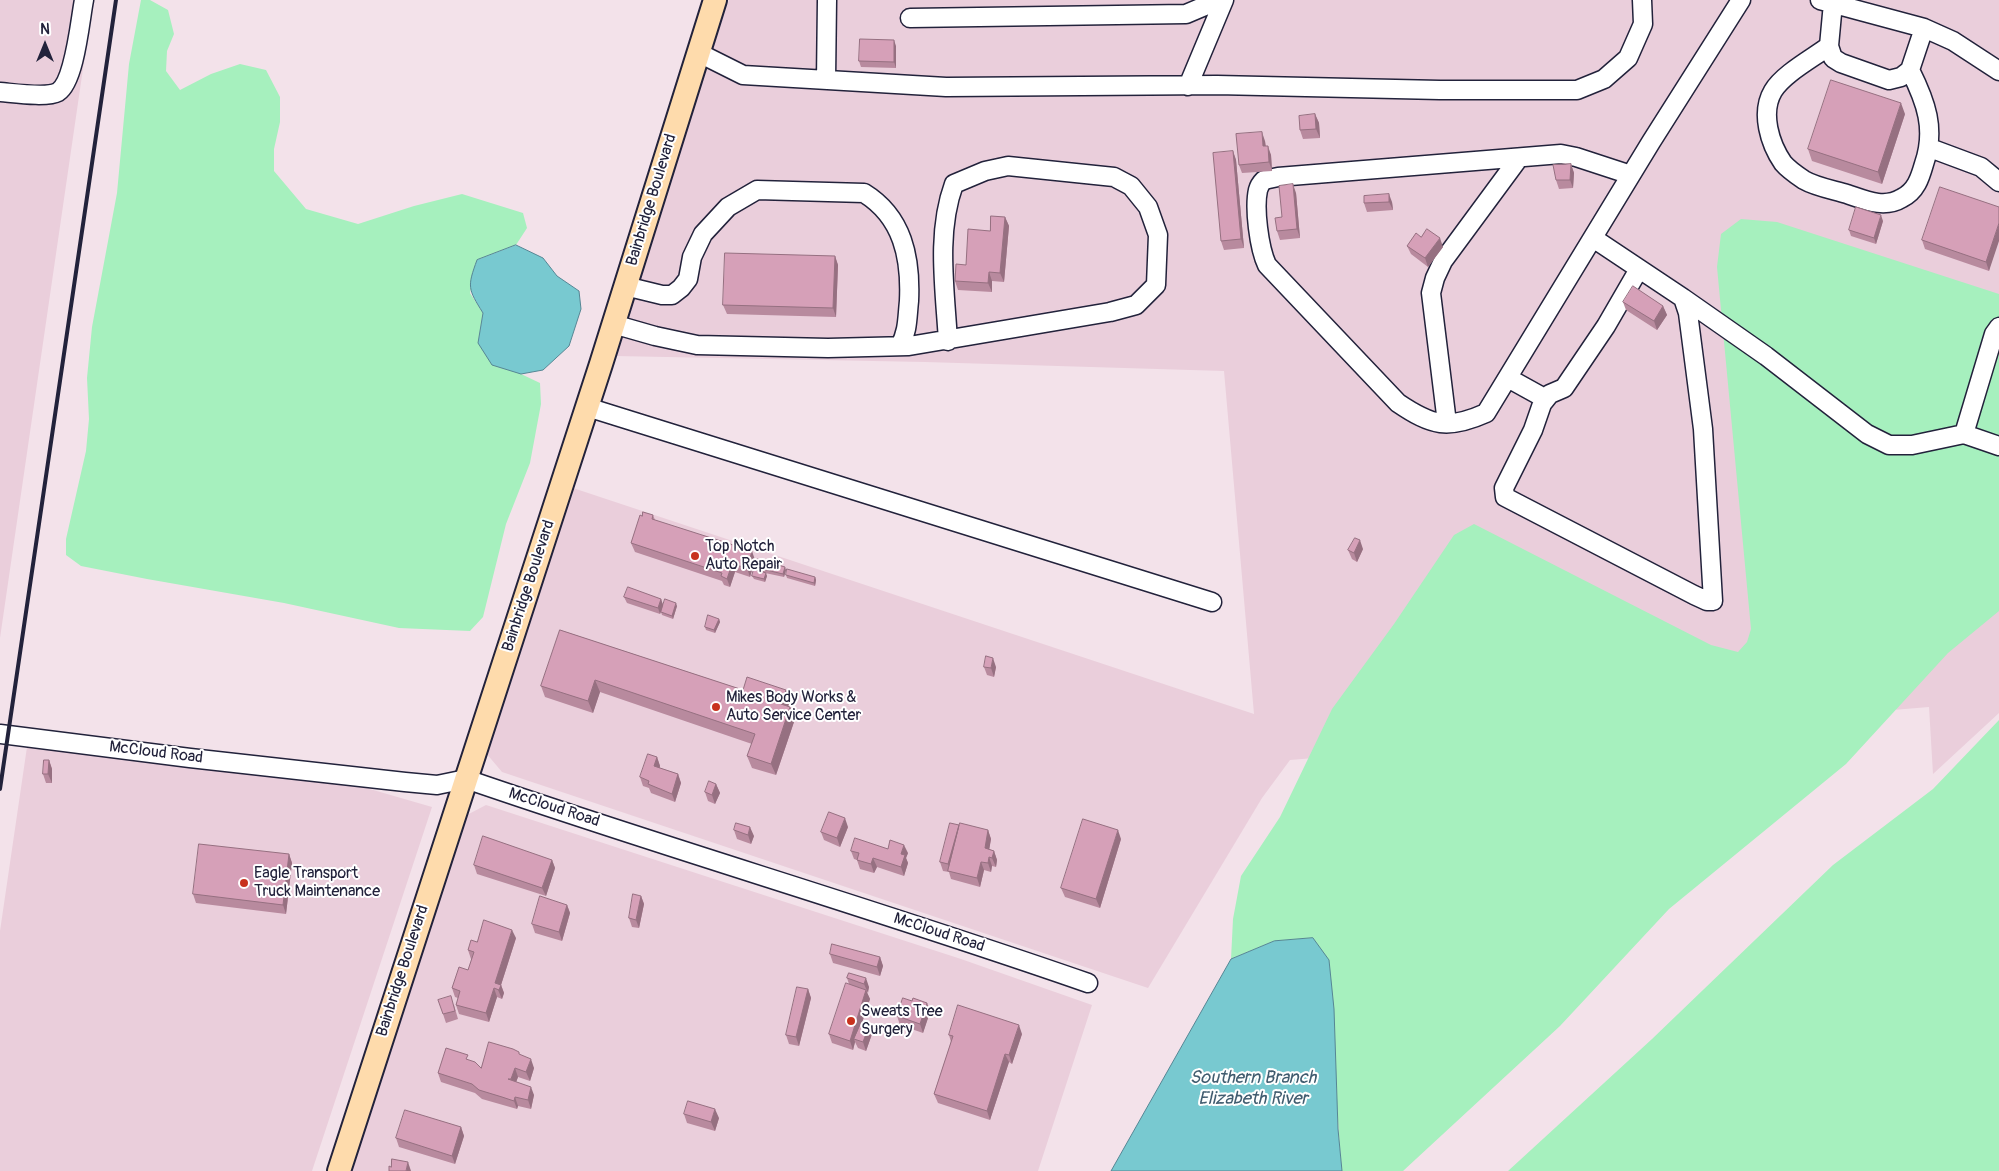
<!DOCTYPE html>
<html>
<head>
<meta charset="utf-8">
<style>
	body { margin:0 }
	#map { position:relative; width:1999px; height:1171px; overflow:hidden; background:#f3e2ea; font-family:Pangolin,sans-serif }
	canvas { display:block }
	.north { position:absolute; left:20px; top:20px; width:50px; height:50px; -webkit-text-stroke:4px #fff; paint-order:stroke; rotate:0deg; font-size:14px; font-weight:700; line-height:20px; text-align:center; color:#22223b }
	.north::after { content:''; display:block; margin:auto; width:18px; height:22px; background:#22223b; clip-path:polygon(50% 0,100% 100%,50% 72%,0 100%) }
</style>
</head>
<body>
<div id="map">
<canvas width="1999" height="1171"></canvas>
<div class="north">N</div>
</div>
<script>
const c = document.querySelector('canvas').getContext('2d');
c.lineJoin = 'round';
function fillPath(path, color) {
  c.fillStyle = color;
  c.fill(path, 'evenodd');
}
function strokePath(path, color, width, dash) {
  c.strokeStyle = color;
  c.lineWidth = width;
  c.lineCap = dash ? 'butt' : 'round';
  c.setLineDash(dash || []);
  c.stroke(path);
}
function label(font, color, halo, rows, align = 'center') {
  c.font = font + ' Pangolin,sans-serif';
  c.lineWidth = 4;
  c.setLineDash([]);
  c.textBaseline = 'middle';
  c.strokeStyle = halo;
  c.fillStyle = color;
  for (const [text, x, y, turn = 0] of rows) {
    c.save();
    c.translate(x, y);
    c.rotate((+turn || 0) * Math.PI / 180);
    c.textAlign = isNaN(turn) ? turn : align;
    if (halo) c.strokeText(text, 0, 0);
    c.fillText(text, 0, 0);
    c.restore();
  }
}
fillPath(new Path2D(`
	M0,0H93L0,638Z
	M729,0H1999V713L1933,774L1929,707L1290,760L1262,798L1148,988L502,772L486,753L573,488L1254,714L1224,371L925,362L615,356L695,100Z
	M27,747L356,785L432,807L312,1171H0V931Z
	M486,805L961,959L1092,1005L1038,1171H350L463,817Z`), '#eacedb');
fillPath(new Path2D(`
	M141,0H150L168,10L174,34L167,51L166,71L180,90L211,74L240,64L266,70L280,97V122L274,149V171L306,209L358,224L414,206L462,194L523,213L527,228L516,245L477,260L470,293L483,313L478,343L521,374L540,383L541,404L530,463L506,524L483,617L470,631L399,628L284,603L147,579L81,566L66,555V539L86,451L89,419L87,378L92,327L117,193L129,64Z
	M1741,219L1777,222L1999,294V611L1948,653L1846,764L1669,909L1560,1026L1403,1171H1342C1335,1101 1335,1030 1329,960L1274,941L1231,959L1233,919L1241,876L1280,817L1332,709L1394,624L1454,535L1474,524L1711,645L1738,652L1747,642L1751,629L1717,267L1721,234Z
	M1999,720V1171H1508L1652,1039L1833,865L1933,789Z`), '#a6f0be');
const water = new Path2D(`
	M516,245L543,258L557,276L579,291L581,309L569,346L543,370L521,374L492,365L478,343L483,313C468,289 467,287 477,260Z
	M1313,938L1329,960L1334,1009L1338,1129L1342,1171H1111L1231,959L1274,941Z`);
fillPath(water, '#78c9d0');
strokePath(water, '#568694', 1);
const minor = new Path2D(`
	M1820,0L1924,28L1953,41L1999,71
	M1833,3L1829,46L1833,58L1841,63L1889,80L1901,77L1910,70L1924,28
	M910,18L1186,14L1219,0
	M1829,46C1813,58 1783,74 1773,91C1760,113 1770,144 1783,163C1788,169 1798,176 1804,180C1816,187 1834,190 1847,194C1865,200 1884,209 1902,198C1916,191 1920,178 1924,164C1936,129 1926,102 1910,70
	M699,53L743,75L946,87L1217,85L1440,90H1577L1604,79L1628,58L1643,24L1642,0
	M826,80L827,0
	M1188,86L1224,0
	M0,92C13,93 47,98 58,92C75,81 80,20 84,0
	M1930,148L1981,167L1999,182
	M1631,175L1576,157L1561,154L1278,177L1264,180C1261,183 1259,186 1258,190C1254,208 1259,248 1267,265L1398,403C1432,426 1448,430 1486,413L1651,142L1741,0
	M1593,238L1683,298L1688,313L1703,429L1713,601H1707L1694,595L1505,497L1504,488L1533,430L1542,404L1550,394L1564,388L1606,326L1639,269
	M625,286L662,295H672L681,288L688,279L692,257L703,234L728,207L757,190L864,193C903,217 911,258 909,301C907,320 908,330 900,346
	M1683,298L1766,356L1867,434L1889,445H1912L1964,434L1999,446
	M613,324L655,336L697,345L828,348L909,346L1110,312L1136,305L1156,285L1158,235L1148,207L1131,186L1114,177L1008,166L985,171L954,184C936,233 945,289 948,341
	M1508,378L1546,399
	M587,407L1212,602
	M1447,423L1431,293L1435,278L1443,261L1519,158
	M1964,434L1994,334L1999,327
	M0,734L190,758L405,782L437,785L466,779C672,850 882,911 1088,983`);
const major = new Path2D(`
	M339,1171L601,364L715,0`);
strokePath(minor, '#22223b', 21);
strokePath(major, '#22223b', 26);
strokePath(minor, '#fff', 18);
strokePath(major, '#fedbac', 22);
strokePath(new Path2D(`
	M0,789L116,0`), '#22223b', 4);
fillPath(new Path2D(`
	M896,46V68L861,67L859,61Z
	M1315,114L1319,123L1320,138L1303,139L1300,130Z
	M1905,114L1882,184L1812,161L1808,149Z
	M1265,141L1266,146L1271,155L1272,171L1242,173L1239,165Z
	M1233,151L1236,160L1244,248L1224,250L1221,241Z
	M1571,164L1574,173L1573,188L1559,189L1556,180Z
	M1296,193L1300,238L1280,240L1277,231L1282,217Z
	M1364,196L1392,202L1393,210L1367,212L1364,203Z
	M1999,207L1989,271L1925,249L1922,240Z
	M1005,217L1009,226L1004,282L992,281V292L958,290L955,281L990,231Z
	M1883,221L1876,244L1851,236L1849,230Z
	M1407,246L1443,247L1428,267L1411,254Z
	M835,256L838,265L836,317L727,314L723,305Z
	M1623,302L1663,306L1667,315L1657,330L1626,310Z
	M653,515L655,520L755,560L750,577L735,572L730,587L724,585L722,581L635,552L631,543L642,516Z
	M1363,549L1357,562L1352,559L1348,550Z
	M754,567L786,570L784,577L765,573L767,576L765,582L754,579L752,576L755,570Z
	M786,575L815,577L816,580L815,586L787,578Z
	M624,597L661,599L663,605L677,606L673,619L662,615L661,612L660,614L627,603Z
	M719,619L720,622L715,633L706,630L705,627Z
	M560,630L743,690H786L790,701L788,706L790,707L795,719L776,775L752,768L747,756L752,744L600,692L593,713L545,697L541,686Z
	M984,667H996L994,677L987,675Z
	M657,757L660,766V768L678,774L681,783L675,802L651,793L649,788L643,786L640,777Z
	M49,760L52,769V783H46L43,774Z
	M716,784L720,793L715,804L708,801L705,792Z
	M959,825V827L988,830L991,839L989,849L994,851L997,860L996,867L992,866L991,872L984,870L980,887L951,879L949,872L943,871L940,862Z
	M848,827L840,847L824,840L821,832Z
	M734,830L754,836L751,844L737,839Z
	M1121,839L1100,908L1065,897L1061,888Z
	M888,849L908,853L906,858L908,863L904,876L877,867L874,873L860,869L857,860L854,859L851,851Z
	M289,854L292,863L286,914L196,903L193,894Z
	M552,860L555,868L546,896L477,874L474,865Z
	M641,896L644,904L639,928L632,927L629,918Z
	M567,905L570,913L562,941L535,933L532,924Z
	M516,938L501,985L504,993L502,999L497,997L489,1022L459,1014L456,1005L458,998L455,997L452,988L468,970L472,959H471L468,950L477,942Z
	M830,954L880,957L883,966L880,976L833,963Z
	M849,973L869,987L867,993L870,999L862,1023L869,1026L872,1034L866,1051L858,1048L855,1042L853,1050L832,1043L829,1034L849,984L847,978Z
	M808,989L811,998L799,1046L789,1044L786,1035Z
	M912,1001L927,1003L930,1012L923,1033L900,1025L897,1016Z
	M454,1005L458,1019L446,1023L443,1014Z
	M1022,1034L1012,1064L1009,1062L990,1120L938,1103L934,1094L951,1042L949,1035Z
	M520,1055L534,1068L530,1081L518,1077L516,1082L534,1095L531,1109L518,1106L517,1109L482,1099L475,1093L441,1082L438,1073L470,1061L481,1068Z
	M684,1114L719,1118L715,1131L687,1123Z
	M461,1127L464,1136L455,1164L399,1147L396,1138Z`), '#b88a9e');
fillPath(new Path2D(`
	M894,40L896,46V68L894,62Z
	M1901,103L1905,114L1882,184L1878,172Z
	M1315,114L1319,123L1320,138L1316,129Z
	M1262,132L1265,141L1266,155L1263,146Z
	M1268,146L1271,155L1272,171L1269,162Z
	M1233,151L1236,160L1244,248L1241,239Z
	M1571,164L1574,173L1573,188L1570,180Z
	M1293,184L1296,193L1300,238L1297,229Z
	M1389,194L1392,202L1393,210L1389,202Z
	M1881,215L1883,221L1876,244L1874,238Z
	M1005,217L1009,226L1004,282L1000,273Z
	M1999,223V241L1989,271L1986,262Z
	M1440,238L1443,247L1428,267L1425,258Z
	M835,256L838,265L836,317L833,308Z
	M989,272L992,281V292L988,283Z
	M1663,306L1667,315L1657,330L1654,321Z
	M1360,540L1363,549L1357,562L1354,553Z
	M752,551L755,560L750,577L747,568Z
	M732,564L735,572L730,587L727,579Z
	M785,567L786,570L784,577L783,574Z
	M766,573L767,576L765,582L764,579Z
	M815,577L816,580L815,586L814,583Z
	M661,599L663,605L660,614L658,608Z
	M676,603L677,606L673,619L672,616Z
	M719,619L720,622L715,633L714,630Z
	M993,658L996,667L994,677L991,668Z
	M595,680L600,692L593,713L588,701Z
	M786,690L790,701L785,715L781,704Z
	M790,707L795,719L776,775L771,764Z
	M657,757L660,766L657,775L654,766Z
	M49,760L52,769V783L48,774Z
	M678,774L681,783L675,802L672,794Z
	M716,784L720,793L715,804L712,795Z
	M845,818L848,827L840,847L837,838Z
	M959,825L962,834L951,871L948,864Z
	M750,827L754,836L751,844L748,835Z
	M988,830L991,839L988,857L985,848Z
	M1118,830L1121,839L1100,908L1096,899Z
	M904,845L908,853L906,858L908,863L904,876L901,867V854Z
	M994,851L997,860L996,867L992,858Z
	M289,854L292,863L286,914L283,905Z
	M989,857L992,866L991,872L988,863Z
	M873,858L877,867L874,873L871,864Z
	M552,860L555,868L546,896L542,888Z
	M981,862L984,870L980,887L977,878Z
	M641,896L644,904L639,928L636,920Z
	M567,905L570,913L562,941L559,932Z
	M512,930L516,938L501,985L504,993L502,999L495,983Z
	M880,957L883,966L880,976L877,967Z
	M866,978L869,987L868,993L864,984Z
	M494,988L497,997L489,1022L486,1013Z
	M808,989L811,998L799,1046L796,1037Z
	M866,990L870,999L856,1040L854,1039L855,1042L853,1050L850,1041Z
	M927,1003L930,1012L923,1033L920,1024Z
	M1019,1025L1022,1034L1012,1064L1009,1055Z
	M869,1026L872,1034L866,1051L863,1042Z
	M1005,1054L1009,1062L990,1120L987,1111Z
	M531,1059L534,1068L530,1081L526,1072Z
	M515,1068L518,1077L514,1088L511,1079Z
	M531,1087L534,1095L531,1109L528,1100Z
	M515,1097L518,1106L517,1109L514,1101Z
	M715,1109L719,1118L715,1131L711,1122Z
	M461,1127L464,1136L455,1164L452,1156Z
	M408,1162L411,1171H406Z`), '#967081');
const building = new Path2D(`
	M860,39L894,40V62L859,61Z
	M1831,80L1901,103L1878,172L1808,149Z
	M1315,114L1316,129L1300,130L1299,116Z
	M1262,132L1263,146H1268L1269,162L1239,165L1236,134Z
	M1233,151L1241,239L1221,241L1213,153Z
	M1571,164L1570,180H1556L1553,165Z
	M1293,184L1297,229L1277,231L1275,218L1282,217L1279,186Z
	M1940,187L1999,207V223L1986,262L1922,240Z
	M1389,194V202L1364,203V196Z
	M1856,207L1881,215L1874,238L1849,230Z
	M991,216L1005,217L1000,273L989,272L988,283L955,281L956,264L966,265L968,229L990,231Z
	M1427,229L1440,238L1425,258L1407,246L1416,233L1421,237Z
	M725,253L835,256L833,308L723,305Z
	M1633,286L1663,306L1654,321L1623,302Z
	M643,512L653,515L652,519L752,551L747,568L732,564L727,579L721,576L722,573L631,543L640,515L642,516Z
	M1355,538L1360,540L1354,553L1348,550Z
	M757,559L785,567L783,574L754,567Z
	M754,569L766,573L764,579L752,576Z
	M787,569L815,577L814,583L786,575Z
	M628,587L661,599L658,608L624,597Z
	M665,599L676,603L672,616L661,612Z
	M708,615L719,619L714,630L705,627Z
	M560,630L743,690L747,677L786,690L781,704L790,707L771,764L747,756L755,734L595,680L588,701L541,686Z
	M986,656L993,658L991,668L984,667Z
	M648,754L657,757L654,766L678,774L672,794L648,784L649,781L640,777Z
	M44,760H49L48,774H43Z
	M709,781L716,784L712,795L705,792Z
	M829,812L845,818L837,838L821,832Z
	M1083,819L1118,830L1096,899L1061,888Z
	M736,823L750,827L748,835L734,830Z
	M950,823L959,825L948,864L940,862Z
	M960,823L988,830L985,848L994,851L992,858L989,857L988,863L981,862L977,878L948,871Z
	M483,836L552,860L542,888L474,865Z
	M855,838L888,849L890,840L904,845L901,854L905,855L901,867L873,858L871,864L857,860L859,853L851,851Z
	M199,844L289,854L283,905L193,894Z
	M633,894L641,896L636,920L629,918Z
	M540,896L567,905L559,932L532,924Z
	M484,920L512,930L495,983L501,985L499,990L494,988L486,1013L456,1005L460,991L452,988L459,967L468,970L474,952L468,950L471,940L477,942Z
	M832,944L880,957L877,967L830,954Z
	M849,973L866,978L864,984L847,978Z
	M846,983L866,990L850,1041L829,1034Z
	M797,987L808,989L796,1037L786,1035Z
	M451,996L455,1011L443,1014L438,1000Z
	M903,998L912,1001L913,998L927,1003L920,1024L897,1016Z
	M958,1005L1019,1025L1009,1055L1005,1054L987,1111L934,1094L953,1036L949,1035Z
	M861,1023L869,1026L863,1042L854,1039Z
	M489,1042L513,1049L519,1052V1054L531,1059L526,1072L515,1068L511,1079H508L531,1087L528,1100L515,1097L514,1101L502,1097L479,1090L472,1084L438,1073L446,1048L468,1055L466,1059L475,1062L481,1068Z
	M688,1101L715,1109L711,1122L684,1114Z
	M405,1110L461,1127L452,1156L396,1138Z
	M392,1159L408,1162L406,1171H389V1166L391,1167Z`);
fillPath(building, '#d6a0b8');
strokePath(building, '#967081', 1);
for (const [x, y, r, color] of [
	[695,556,5,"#c8321e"],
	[716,707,5,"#c8321e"],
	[244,883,5,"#c8321e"],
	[851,1021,5,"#c8321e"]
]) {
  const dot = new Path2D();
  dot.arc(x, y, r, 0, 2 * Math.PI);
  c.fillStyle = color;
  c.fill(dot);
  strokePath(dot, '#fff', 2);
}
label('16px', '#22223b', '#fff', [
	["Bainbridge Boulevard",652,200,-73],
	["Bainbridge Boulevard",529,586,-72],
	["McCloud Road",156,753,7],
	["McCloud Road",554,808,18],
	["McCloud Road",939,933,18],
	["Bainbridge Boulevard",403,971,-72]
]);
label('16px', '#22223b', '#fff', [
	["Top Notch",705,547],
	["Auto Repair",705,565],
	["Mikes Body Works &",726,698],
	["Auto Service Center",726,716],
	["Eagle Transport",254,874],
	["Truck Maintenance",254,892],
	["Sweats Tree",861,1012],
	["Surgery",861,1030]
], 'left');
label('italic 18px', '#405c6f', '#fff', [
	["Southern Branch",1253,1078],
	["Elizabeth River",1253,1099]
]);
</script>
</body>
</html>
